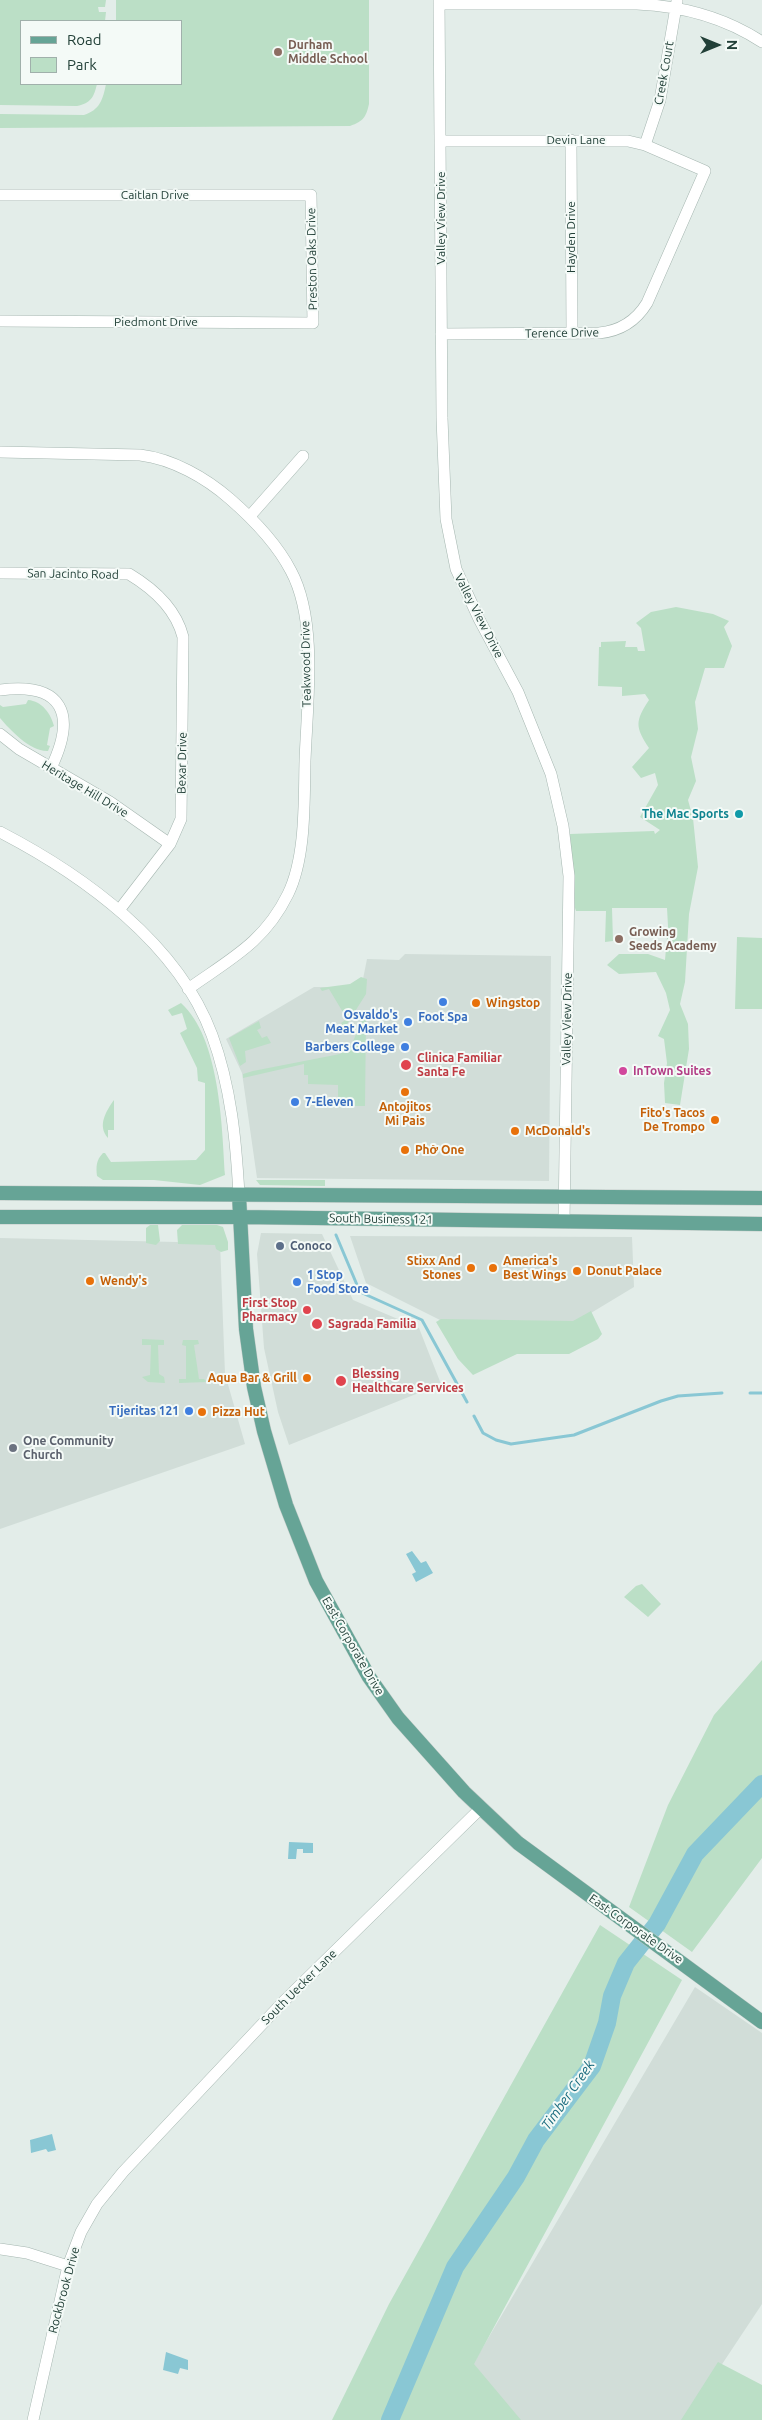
<!DOCTYPE html>
<html>
<head>
<meta charset="utf-8">
<style>
	body { margin:0 }
	#map { position:relative; width:762px; height:2420px; overflow:hidden; background:#e3ede9; font-family:Ubuntu,sans-serif }
	canvas { display:block }
	.legend { position:absolute; left:20px; top:20px; width:162px; height:65px; box-sizing:border-box; background:#f4faf7; border:1px solid #a0b0ab; margin:0; padding:6px 9px; list-style:none; font-size:15px; color:#224038 }
	.legend li { display:flex; align-items:center; gap:10px; height:25px }
	.legend b { width:25px; border:1px solid #a0b0ab }
	.north { position:absolute; left:692px; top:20px; width:50px; height:50px; -webkit-text-stroke:4px #f4faf7; paint-order:stroke; rotate:90deg; font-size:14px; font-weight:700; line-height:20px; text-align:center; color:#224038 }
	.north::after { content:''; display:block; margin:auto; width:18px; height:22px; background:#224038; clip-path:polygon(50% 0,100% 100%,50% 72%,0 100%) }
</style>
</head>
<body>
<div id="map">
<canvas width="762" height="2420"></canvas>
<ul class="legend">
<li><b style="height:6px;background:#66a496"></b>Road</li>
<li><b style="height:14px;background:#bbdfc6"></b>Park</li>
</ul>
<div class="north">N</div>
</div>
<script>
const c = document.querySelector('canvas').getContext('2d');
c.lineJoin = 'round';
function fillPath(path, color) {
  c.fillStyle = color;
  c.fill(path, 'evenodd');
}
function strokePath(path, color, width, dash) {
  c.strokeStyle = color;
  c.lineWidth = width;
  c.lineCap = dash ? 'butt' : 'round';
  c.setLineDash(dash || []);
  c.stroke(path);
}
function label(font, color, halo, rows, align = 'center') {
  c.font = font + ' Ubuntu,sans-serif';
  c.lineWidth = 4;
  c.setLineDash([]);
  c.textBaseline = 'middle';
  c.strokeStyle = halo;
  c.fillStyle = color;
  for (const [text, x, y, turn = 0] of rows) {
    c.save();
    c.translate(x, y);
    c.rotate((+turn || 0) * Math.PI / 180);
    c.textAlign = isNaN(turn) ? turn : align;
    if (halo) c.strokeText(text, 0, 0);
    c.fillText(text, 0, 0);
    c.restore();
  }
}
fillPath(new Path2D(`
	M405,954L551,956L549,1181L257,1178L242,1073L226,1039L314,987H349L363,979L367,959L399,960Z
	M261,1233L322,1234L353,1300L419,1328L441,1384L289,1445L278,1412L264,1348L257,1254Z
	M350,1236L632,1237L634,1287L576,1322L440,1320L366,1283Z
	M0,1238L220,1243L225,1374L245,1444L0,1529Z
	M695,1987L762,2033V2304L685,2420H518L473,2364Z`), '#d1ddd8');
fillPath(new Path2D(`
	M0,0H106L105,7H98L99,12H106L105,21H21V84H97C94,97 91,103 77,106L0,105Z
	M116,0H369V104C366,117 364,121 350,126L0,128V114L84,115C100,110 103,99 106,84H181V21H116Z
	M676,607L713,614L729,621L724,627L732,646L724,668H705L695,702L698,729L691,757L696,781L688,800L693,818L698,867L689,914L685,982L680,1004L688,1024L689,1049L680,1105L665,1103L664,1083L667,1063L664,1039L658,1036L670,1010L666,993L656,972L619,974L607,965L619,954H648L665,960L668,926L667,908H612L613,941L605,942L606,911H576L575,908L570,834L654,831L655,834L660,830L640,817L658,785L655,773L641,778L632,767L649,748C635,727 635,721 649,700L645,694L622,696V687L598,686L599,647H601V642L626,641L625,647H637L638,651H645L641,628L636,623L651,612Z
	M28,700C42,701 51,714 54,726L50,728L47,745L50,746L48,751C31,752 10,730 0,718V705L3,707L26,704Z
	M737,937L762,938V1009H735Z
	M361,977L367,979L366,994L347,1024L344,1027L341,1023L347,1019L329,989L322,991L320,988L350,984Z
	M181,1003C220,1038 222,1126 225,1175L200,1185L154,1180H103L97,1176C96,1167 96,1160 103,1153H105L111,1162L196,1160L205,1150V1083L198,1081L197,1068L180,1033L187,1029L182,1013L172,1016L168,1010Z
	M363,1018L366,1019L365,1106H338V1085L308,1084V1075H304V1064L243,1078V1074L253,1071L340,1054L351,1046Z
	M259,1021L261,1028L257,1030L262,1038L267,1036L271,1043L245,1051L246,1062L240,1066L229,1038Z
	M114,1100V1130H108V1138C97,1126 106,1111 114,1100Z
	M256,1180H325V1186L260,1185Z
	M150,1225H158L160,1241L156,1245L146,1243V1228Z
	M182,1225H217L223,1227L228,1242V1250L221,1252L216,1249L215,1245L178,1244L177,1230Z
	M591,1311L602,1334L598,1339L569,1354H517L473,1375L458,1359L436,1322L441,1319L573,1321Z
	M142,1339L164,1340V1345H158L159,1374L164,1377L165,1383L148,1382L142,1377L150,1375L151,1345H142Z
	M198,1340L199,1344L194,1345L199,1379H204L207,1382L179,1383V1379H186V1346L182,1345L183,1340Z
	M642,1584L661,1604L648,1617L624,1597L636,1586Z
	M762,1660V1858L692,1952L629,1907L668,1805L714,1715Z
	M600,1925L682,1980L474,2364L521,2420H332L389,2304Z
	M718,2362L762,2385V2420H681Z`), '#bbdfc6');
fillPath(new Path2D(`
	M412,1551L421,1563L426,1561L433,1573L416,1582L412,1574L416,1572L406,1554Z
	M289,1842L313,1843V1853H303V1849H297L296,1859H288Z
	M52,2134L56,2150L48,2152L46,2149L31,2153L30,2140Z
	M166,2352L188,2360V2370L180,2368L178,2374L163,2370Z`), '#89c7d4');
strokePath(new Path2D(`
	M336,1235L360,1292L422,1320L467,1402
	M750,1393H762
	M474,1416L483,1433L496,1440L511,1444L574,1435L661,1401L678,1396L722,1393`), '#89c7d4', 3);
strokePath(new Path2D(`
	M390,2420L455,2267L516,2177L536,2140L592,2066L607,2023L612,1996L626,1963L657,1924L695,1854L762,1784`), '#89c7d4', 18);
const minor = new Path2D(`
	M439,0L442,418L446,519L456,569L479,619L518,692L551,774L563,826L569,876L564,1222
	M439,4H637C682,6 724,17 762,42
	M571,140L572,333
	M440,141H628L645,145L705,171L647,303C636,321 620,331 599,333L441,334
	M645,145L660,100L677,1
	M0,195H311L313,323L0,321
	M0,452L140,455C173,459 206,478 230,499C253,519 277,544 291,571C318,621 307,704 305,761C304,802 306,857 288,894C264,943 230,959 188,989
	M250,516L303,456
	M0,573L129,574C154,589 176,609 183,637L181,819L170,844L120,909
	M0,690C63,682 77,714 51,768
	M0,734L19,749L110,802L170,844
	M0,832C83,875 178,943 212,1035C231,1087 236,1140 239,1195
	M0,2249L27,2253L68,2266
	M33,2420L68,2266L81,2232L97,2204L123,2172L283,2002L481,1808`);
const major = new Path2D(`
	M0,1193L762,1198
	M239,1195L246,1329L254,1387L264,1431L286,1505L316,1581L369,1677L398,1718L464,1792L518,1843L762,2022
	M0,1217H240L762,1224`);
strokePath(minor, '#a5b6b0', 12);
strokePath(major, '#c1cac7', 15);
strokePath(minor, '#fff', 11);
strokePath(major, '#66a496', 14);
for (const [x, y, r, color] of [
	[278,52,5,"#8d6e63"],
	[739,814,5,"#0f9aa8"],
	[619,939,5,"#8d6e63"],
	[443,1002,5,"#3f7fe0"],
	[476,1003,5,"#e8710a"],
	[408,1022,5,"#3f7fe0"],
	[405,1047,5,"#3f7fe0"],
	[406,1065,6,"#e0444e"],
	[623,1071,5,"#d1479c"],
	[405,1092,5,"#e8710a"],
	[295,1102,5,"#3f7fe0"],
	[715,1120,5,"#e8710a"],
	[515,1131,5,"#e8710a"],
	[405,1150,5,"#e8710a"],
	[280,1246,5,"#5c6f8a"],
	[471,1268,5,"#e8710a"],
	[493,1268,5,"#e8710a"],
	[577,1271,5,"#e8710a"],
	[90,1281,5,"#e8710a"],
	[297,1282,5,"#3f7fe0"],
	[307,1310,5,"#e0444e"],
	[317,1324,6,"#e0444e"],
	[307,1378,5,"#e8710a"],
	[341,1381,6,"#e0444e"],
	[189,1411,5,"#3f7fe0"],
	[202,1412,5,"#e8710a"],
	[13,1448,5,"#6b7280"]
]) {
  const dot = new Path2D();
  dot.arc(x, y, r, 0, 2 * Math.PI);
  c.fillStyle = color;
  c.fill(dot);
  strokePath(dot, '#f4faf7', 2);
}
label('bold 12px', '#785e54', '#f4faf7', [
	["Durham",288,45],
	["Middle School",288,59],
	["Growing",629,932],
	["Seeds Academy",629,946]
], 'left');
label('12px', '#224038', '#f4faf7', [
	["Creek Court",664,73,-80],
	["Devin Lane",576,140],
	["Caitlan Drive",155,195],
	["Valley View Drive",441,218,-90],
	["Hayden Drive",571,237,-90],
	["Preston Oaks Drive",312,259,-91],
	["Piedmont Drive",156,322],
	["Terence Drive",562,333,-1],
	["San Jacinto Road",73,574,1],
	["Valley View Drive",479,616,63],
	["Teakwood Drive",306,664,-91],
	["Bexar Drive",182,763,-89],
	["Heritage Hill Drive",85,789,31],
	["Valley View Drive",567,1019,-89],
	["South Business 121",381,1219,1],
	["East Corporate Drive",353,1646,60],
	["East Corporate Drive",636,1929,35],
	["South Uecker Lane",299,1987,-45],
	["Rockbrook Drive",64,2290,-75]
]);
label('bold 12px', '#0d838f', '#f4faf7', [
	["The Mac Sports",729,814]
], 'right');
label('bold 12px', '#c56008', '#f4faf7', [
	["Wingstop",486,1003],
	["Antojitos",405,1107,"center"],
	["Mi Pais",405,1121,"center"],
	["Fito's Tacos",705,1113,"right"],
	["De Trompo",705,1127,"right"],
	["McDonald's",525,1131],
	["Phở One",415,1150],
	["Stixx And",461,1261,"right"],
	["Stones",461,1275,"right"],
	["America's",503,1261],
	["Best Wings",503,1275],
	["Donut Palace",587,1271],
	["Wendy's",100,1281],
	["Aqua Bar & Grill",297,1378,"right"],
	["Pizza Hut",212,1412]
], 'left');
label('bold 12px', '#366cbe', '#f4faf7', [
	["Osvaldo's",398,1015],
	["Meat Market",398,1029],
	["Foot Spa",443,1017,"center"],
	["Barbers College",395,1047],
	["7-Eleven",305,1102,"left"],
	["1 Stop",307,1275,"left"],
	["Food Store",307,1289,"left"],
	["Tijeritas 121",179,1411]
], 'right');
label('bold 12px', '#be3a42', '#f4faf7', [
	["Clinica Familiar",417,1058],
	["Santa Fe",417,1072],
	["First Stop",297,1303,"right"],
	["Pharmacy",297,1317,"right"],
	["Sagrada Familia",328,1324],
	["Blessing",352,1374],
	["Healthcare Services",352,1388]
], 'left');
label('bold 12px', '#b23c85', '#f4faf7', [
	["InTown Suites",633,1071]
], 'left');
label('bold 12px', '#4e5e75', '#f4faf7', [
	["Conoco",290,1246]
], 'left');
label('bold 12px', '#5b616d', '#f4faf7', [
	["One Community",23,1441],
	["Church",23,1455]
], 'left');
label('italic 14px', '#196b7e', '#f4faf7', [
	["Timber Creek",568,2095,-55]
]);
</script>
</body>
</html>
